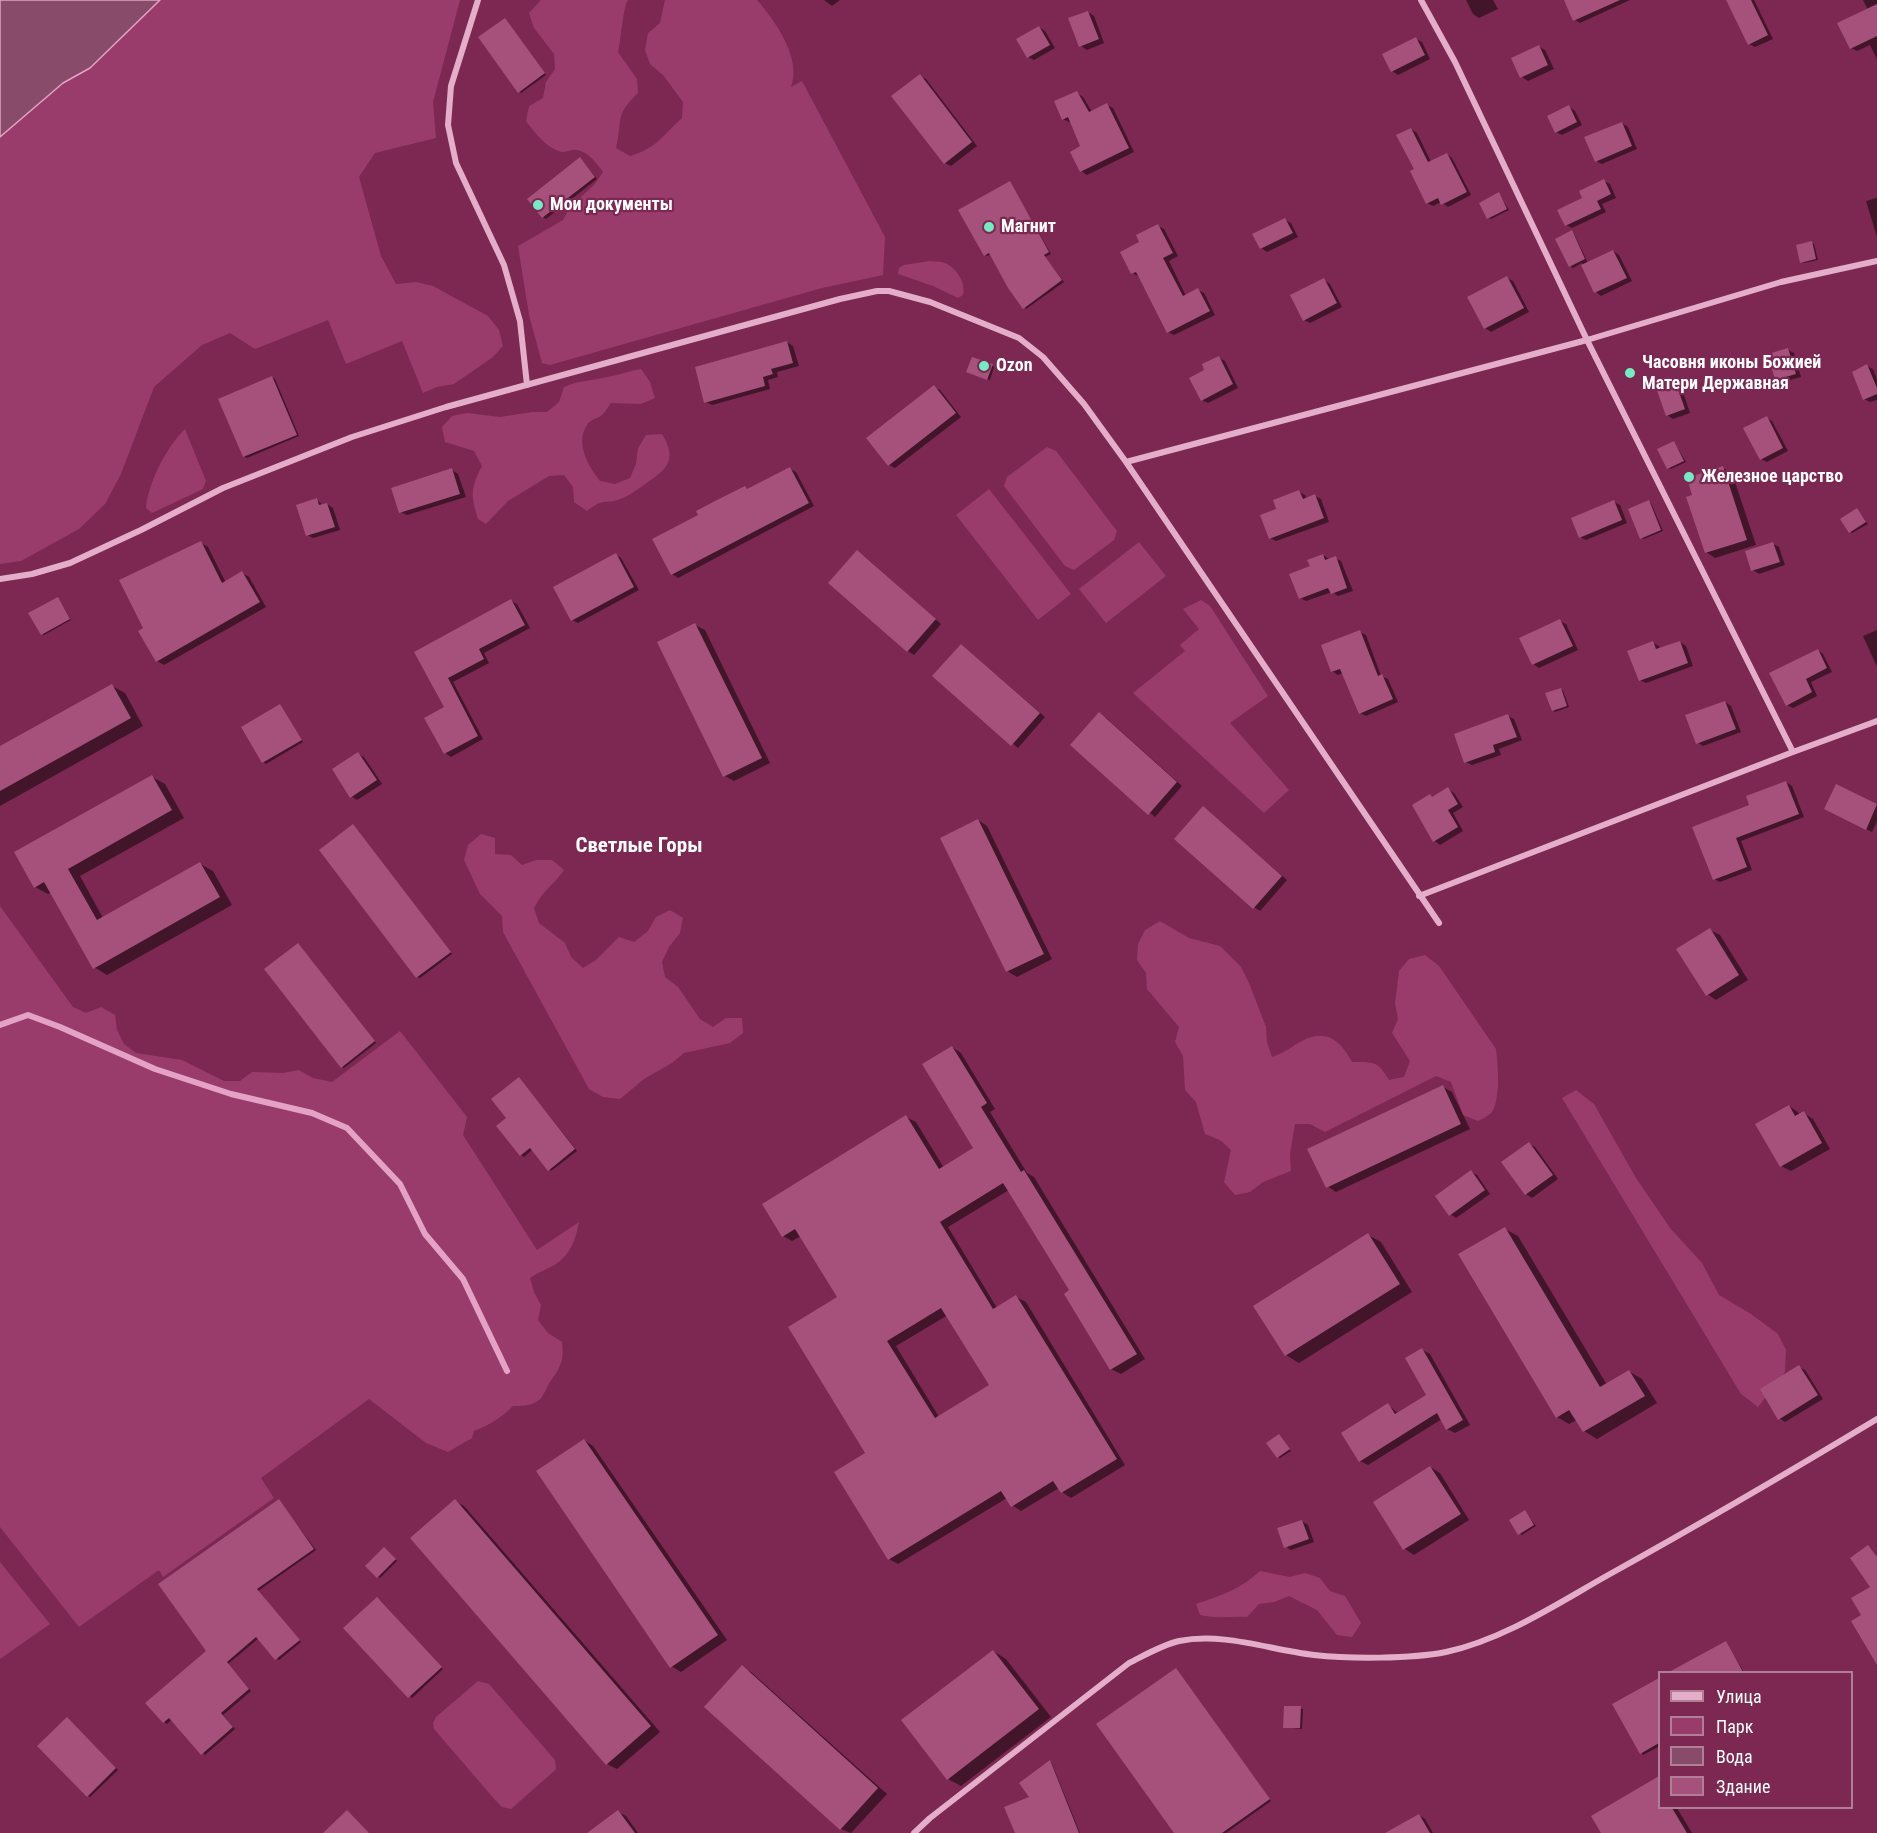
<!DOCTYPE html>
<html>
<head>
<meta charset="utf-8">
<style>
	body { margin:0 }
	#map { position:relative; width:1877px; height:1833px; overflow:hidden; background:#7c2852; font-family:"Roboto Condensed",sans-serif }
	canvas { display:block }
	.legend { position:absolute; left:1658px; top:1671px; width:195px; height:138px; box-sizing:border-box; background:#7c2852; border:2px solid #b07e97; margin:0; padding:8px 10px; list-style:none; font-size:18px; color:#fff }
	.legend li { display:flex; align-items:center; gap:12px; height:30px }
	.legend b { width:30px; border:2px solid #b07e97 }
</style>
</head>
<body>
<div id="map">
<canvas width="1877" height="1833"></canvas>
<ul class="legend">
<li><b style="height:8px;background:#e4adc9"></b>Улица</li>
<li><b style="height:16px;background:#993c6c"></b>Парк</li>
<li><b style="height:16px;background:#884b69"></b>Вода</li>
<li><b style="height:16px;background:#a5517b"></b>Здание</li>
</ul>
</div>
<script>
const c = document.querySelector('canvas').getContext('2d');
c.lineJoin = 'round';
function fillPath(path, color) {
  c.fillStyle = color;
  c.fill(path, 'evenodd');
}
function strokePath(path, color, width, dash) {
  c.strokeStyle = color;
  c.lineWidth = width;
  c.lineCap = dash ? 'butt' : 'round';
  c.setLineDash(dash || []);
  c.stroke(path);
}
function label(font, color, halo, rows, align = 'center') {
  c.font = font + ' "Roboto Condensed",sans-serif';
  c.lineWidth = 4.5;
  c.setLineDash([]);
  c.textBaseline = 'middle';
  c.strokeStyle = halo;
  c.fillStyle = color;
  for (const [text, x, y, turn = 0] of rows) {
    c.save();
    c.translate(x, y);
    c.rotate((+turn || 0) * Math.PI / 180);
    c.textAlign = isNaN(turn) ? turn : align;
    if (halo) c.strokeText(text, 0, 0);
    c.fillText(text, 0, 0);
    c.restore();
  }
}
fillPath(new Path2D(`
	M160,0H460L433,102L436,138L375,153L359,177L381,256L396,284L416,282L433,286L488,316L499,330L503,346L493,357L454,384L437,387L423,393L402,341L346,364L328,320L255,349L230,333L202,345L154,387L121,474L105,504L79,529L21,561L0,564V137L63,83L90,68Z
	M541,0H628C623,7 621,40 618,52L637,79L638,93C614,116 623,119 616,148L630,156C656,149 663,135 682,118L683,102L663,75L650,64L645,50L648,33L660,23L665,0H757C775,21 802,58 791,87L802,81L885,237L883,275L822,288L550,365L542,363L529,315L518,246L563,220L571,206L594,185L603,172C597,164 589,152 577,150C573,149 568,152 563,152C548,150 534,132 526,121L529,106L543,98L546,82L555,69L554,54L534,28L529,13Z
	M930,261C935,262 941,261 945,263C957,268 966,283 963,295L958,298L933,286L898,274L899,268L904,265Z
	M641,369L650,382L655,398L641,404L611,403C608,407 606,411 602,415C598,419 590,419 587,425C575,443 588,466 600,481L615,484L630,478L636,464L638,448L646,435L662,434C678,461 667,469 644,485C636,490 630,496 620,499C603,505 605,497 587,511L574,502L573,487L564,475L549,476L508,501L486,524L478,519C471,495 470,489 482,466L474,451L445,442L442,427L452,416L467,413L500,417L532,412H547L559,402L564,387C580,380 591,381 607,377C619,375 629,371 641,369Z
	M185,429L206,481L203,489L152,513L146,508C148,483 167,446 185,429Z
	M1047,447L1056,451L1117,531L1114,540L1074,570L1065,566L1004,486L1007,477Z
	M989,489L1071,594L1038,620L956,515Z
	M1139,542L1166,576L1106,623L1079,589Z
	M1201,600L1210,606L1268,696L1230,723L1289,790L1264,813L1133,693L1185,651L1180,645L1199,629L1183,609Z
	M481,834L495,838V854L511,855L522,865L536,860H552L564,870C553,886 543,890 534,908L539,923L565,943L571,957L583,968L596,960L619,937L634,942L648,931L656,917L670,910L683,918L680,933L669,947L662,962L665,977L678,987L700,1019L713,1027L726,1018H742L743,1033L730,1043L684,1053L672,1063L644,1079L620,1099L603,1097L589,1089L503,932L502,916L480,894L464,860L468,845Z
	M0,906L73,1007L86,1013L101,1007L115,1015L117,1030L124,1044L136,1053L182,1060L224,1081H240L252,1072L283,1073L299,1070L313,1078L332,1082L400,1031L467,1117L463,1135L537,1250L579,1222C576,1238 571,1254 556,1264C548,1269 538,1272 530,1278L534,1292L541,1305L538,1320L548,1333L562,1342C564,1362 561,1366 550,1382C547,1386 546,1391 543,1395C537,1406 524,1406 513,1406C501,1418 490,1425 474,1431L472,1438L448,1452L426,1443L369,1399L261,1478L274,1498L163,1577L159,1570L79,1627L0,1527Z
	M1160,921L1189,938L1220,946L1241,967L1249,983L1266,1027L1267,1042L1272,1057C1287,1052 1290,1047 1302,1041C1326,1028 1341,1041 1352,1062C1374,1062 1378,1061 1389,1080L1404,1077L1410,1061L1392,1033L1398,1019L1395,1003L1399,971L1409,959L1425,955L1439,966L1496,1049C1498,1064 1501,1102 1491,1113C1488,1116 1482,1119 1478,1121L1463,1115L1451,1082L1436,1076L1325,1132L1310,1124H1295L1290,1154L1291,1171L1263,1182L1250,1192L1235,1195L1224,1182L1231,1150L1220,1140L1205,1134L1196,1102L1185,1090L1183,1056L1175,1042L1179,1027L1147,989L1146,973L1137,960L1138,944L1145,930Z
	M1576,1090L1594,1104L1636,1178L1670,1228L1702,1263L1719,1295L1751,1314L1778,1334L1786,1350L1785,1372L1758,1407L1741,1394L1562,1098Z
	M0,1562L50,1624L0,1659Z
	M1260,1571L1290,1577L1305,1573L1320,1578L1330,1591L1345,1596L1361,1623L1352,1637L1337,1635L1317,1610L1289,1596L1274,1602L1259,1604L1247,1617C1230,1616 1217,1619 1200,1615L1196,1604C1220,1596 1241,1589 1260,1571Z
	M478,1681L489,1684L555,1760L556,1769L553,1772L511,1809L502,1807L496,1801L434,1729L433,1723L436,1717Z`), '#993c6c');
const water = new Path2D(`
	M0,0H160L90,68L63,83L0,137Z`);
fillPath(water, '#884b69');
strokePath(water, '#e4a2c5', 1.5);
fillPath(new Path2D(`
	M824,0H840L832,6Z
	M1466,0H1493L1498,9L1479,18L1473,14Z
	M1570,0H1630L1580,23L1575,20Z
	M1726,0H1754L1773,39L1755,47L1749,44Z
	M1863,0H1877V59L1870,45L1857,51L1851,48L1868,10Z
	M1088,12L1094,16L1104,43L1087,50L1081,46Z
	M505,20L546,75L521,93L519,91Z
	M1039,27L1045,31L1055,48L1034,60L1028,57Z
	M1416,39L1422,42L1430,59L1398,75L1392,71Z
	M1539,47L1545,50L1554,69L1528,81L1522,77Z
	M920,76L926,79L977,146L951,166L945,163Z
	M1077,93L1083,97L1092,112L1107,105L1113,108L1134,152L1087,175L1081,171L1082,147L1071,121L1069,122L1063,119Z
	M1569,107L1575,111L1582,125L1562,135L1556,132Z
	M1622,123L1628,127L1637,149L1602,164L1596,161Z
	M1411,129L1417,133L1431,162L1447,154L1452,158L1471,195L1448,207L1441,202L1433,206L1427,203Z
	M583,161L597,179L546,219L543,217L529,199Z
	M1604,181L1610,184L1616,198L1602,204L1606,212L1572,228L1566,225L1584,199Z
	M1010,183L1051,254L1045,257L1064,282L1026,309L991,254L987,256L985,255Z
	M1499,194L1509,210L1491,219L1488,218Z
	M1877,198V237L1866,201Z
	M1285,220L1291,223L1298,237L1267,252L1261,248L1254,235Z
	M1158,226L1164,229L1178,256L1169,261L1186,296L1198,290L1204,293L1215,315L1174,335L1168,332L1138,276L1132,273L1141,243Z
	M1572,232L1574,234L1588,263L1613,251L1619,255L1632,281L1601,296L1596,292L1582,263L1573,268L1570,266Z
	M1812,243L1814,244L1818,260L1804,263L1801,262Z
	M1507,278L1513,281L1529,312L1491,332L1485,328Z
	M1324,280L1330,284L1342,307L1310,323L1304,320Z
	M787,342L793,346L799,366L777,372L778,377L768,380L770,389L712,405L706,402Z
	M1788,350L1794,353L1801,377L1782,382L1776,379Z
	M1219,358L1225,361L1238,388L1208,403L1202,400Z
	M992,365L994,367L990,380L970,373Z
	M1867,366L1873,369L1877,379V400L1870,402L1864,399Z
	M272,377L275,379L299,436L247,458L244,456Z
	M1674,380L1680,383L1690,413L1673,419L1667,415Z
	M934,387L940,390L961,417L895,468L889,465Z
	M1766,418L1772,421L1788,451L1767,462L1761,459Z
	M1674,442L1686,462L1671,469L1668,468Z
	M1723,468L1732,473L1756,545L1715,558L1706,552Z
	M790,469L796,472L814,506L678,578L672,574L700,516L745,488L749,490Z
	M452,470L458,474L466,497L407,515L401,512Z
	M1299,492L1305,495L1307,499L1315,496L1321,499L1329,522L1276,541L1270,538L1278,510Z
	M317,500L323,505L327,504L333,508L340,530L313,538L307,535Z
	M1614,502L1620,505L1627,523L1586,540L1580,537Z
	M1649,502L1651,503L1663,531L1644,539L1641,538Z
	M1857,510L1868,524L1852,533L1850,532Z
	M201,543L208,547L226,583L242,573L249,577L266,607L164,665L157,661L145,629Z
	M1773,544L1779,547L1785,565L1759,574L1753,570Z
	M616,555L621,558L639,590L578,623L572,620Z
	M863,555L941,624L914,655L908,651Z
	M1323,555L1329,559L1335,558L1341,561L1353,591L1338,596L1332,592L1306,601L1300,598L1312,567Z
	M58,598L71,620L44,635L42,634Z
	M511,601L517,604L530,628L484,653L489,663L453,682L483,739L451,757L445,753L446,708L416,653Z
	M1560,621L1566,624L1578,650L1539,668L1533,664Z
	M695,625L705,630L770,763L734,781L725,776Z
	M1877,630V667L1863,636Z
	M1360,632L1366,635L1381,676L1388,679L1398,702L1366,716L1360,713L1343,673L1338,675L1332,671Z
	M1680,642L1686,646L1693,666L1646,683L1640,680L1653,643L1659,646L1660,650Z
	M962,645L1045,717L1018,748L934,676Z
	M1818,650L1823,654L1832,672L1811,682L1817,696L1793,708L1787,705Z
	M112,686L125,693L143,726L0,806V748Z
	M1561,689L1563,691L1569,707L1555,712L1553,710Z
	M1725,702L1731,706L1741,732L1703,746L1697,742Z
	M280,705L303,742L266,764L263,762Z
	M1508,716L1514,719L1522,740L1499,749L1501,755L1472,765L1466,762Z
	M1105,717L1182,786L1155,817L1072,745Z
	M358,754L364,757L382,784L357,800L351,796Z
	M152,777L165,784L184,818L80,876L103,918L200,864L213,871L232,905L107,975L94,967L52,892L48,894L35,887Z
	M1786,782L1792,786L1804,817L1741,841L1752,870L1720,882L1714,879L1751,806Z
	M1837,786L1877,806V821L1872,832L1831,812Z
	M1448,789L1454,793L1463,807L1453,813L1463,831L1440,845L1435,841L1414,806L1434,798Z
	M1204,808L1287,880L1260,911L1254,907Z
	M978,820L987,826L1052,959L1017,977L1007,971L942,839Z
	M354,826L452,954L420,978L417,977Z
	M1710,930L1720,935L1748,980L1716,1000L1707,994Z
	M300,946L376,1043L344,1068L342,1067Z
	M952,1047L961,1053L995,1109L990,1112L1027,1173L1034,1177L1145,1359L1121,1374L1111,1369L1071,1291L1009,1190L948,1227L997,1308L1016,1297L1026,1302L1125,1465L1071,1498L1062,1492L1059,1488L1021,1511L1012,1505L1007,1498L898,1564L889,1559L867,1454L839,1298L801,1236L792,1241L783,1236L906,1117L916,1122L944,1168L975,1148ZM948,1315L991,1385L939,1417L896,1346Z
	M521,1080L577,1151L551,1171L533,1149L524,1157L521,1155L498,1126L508,1118Z
	M1443,1087L1452,1092L1470,1129L1336,1192L1327,1186Z
	M1789,1106L1798,1112L1800,1115L1804,1113L1813,1119L1830,1149L1791,1171L1781,1166Z
	M1529,1144L1535,1147L1558,1179L1532,1198L1526,1194Z
	M1471,1172L1477,1175L1490,1194L1456,1218L1450,1214Z
	M1505,1229L1518,1236L1607,1385L1630,1372L1642,1379L1657,1403L1597,1439L1584,1431L1577,1420L1569,1424L1557,1417Z
	M1368,1235L1381,1242L1412,1292L1299,1363L1286,1355Z
	M1422,1350L1430,1354L1470,1425L1455,1433L1447,1429L1442,1419L1368,1465L1360,1461L1388,1405L1399,1414L1428,1395Z
	M1799,1367L1805,1370L1823,1399L1785,1422L1779,1418Z
	M1279,1436L1291,1451L1280,1458L1278,1457Z
	M584,1440L593,1446L727,1640L681,1672L671,1666Z
	M1430,1467L1440,1473L1469,1520L1414,1555L1405,1549L1375,1502Z
	M279,1501L316,1550L258,1591L301,1642L279,1660L259,1638L228,1664L251,1691L223,1715L235,1729L205,1755L172,1719L167,1724L164,1722L208,1652Z
	M455,1501L464,1506L660,1732L617,1769L607,1764Z
	M1525,1512L1536,1526L1522,1535L1519,1533Z
	M1302,1521L1308,1525L1314,1542L1291,1550L1285,1546Z
	M386,1550L397,1561L380,1578L378,1577Z
	M380,1600L443,1669L412,1698L346,1628Z
	M1726,1643L1744,1672H1672Z
	M993,1651L1006,1659L1051,1717L961,1786L948,1779Z
	M742,1667L751,1672L887,1794L851,1833L841,1829Z
	M1176,1669L1271,1801L1226,1833H1176Z
	M1660,1680V1746L1643,1755L1614,1705Z
	M1300,1708L1303,1709L1302,1729L1285,1727Z
	M69,1721L118,1770L90,1797L88,1796Z
	M1050,1762L1052,1764L1080,1833H1016L1031,1798Z
	M1656,1780L1660,1783V1808H1677L1692,1833H1603Z
	M618,1812L626,1816L638,1833H591Z
	M1419,1815L1425,1819L1433,1833H1388Z`), '#0007');
strokePath(new Path2D(`
	M0,1025L28,1015L60,1027L155,1069L231,1094L312,1113L347,1128L400,1184L425,1234L463,1279L507,1371`), '#e4a2c5', 6);
fillPath(new Path2D(`
	M1564,0H1620L1573,21Z
	M1726,0H1751L1768,35L1748,45Z
	M1877,4V36L1850,49L1837,23Z
	M1088,11L1099,39L1079,47L1068,18Z
	M505,18L545,73L518,93L478,37Z
	M1039,26L1050,45L1027,58L1016,39Z
	M1416,37L1425,55L1391,72L1382,54Z
	M1539,45L1548,65L1520,78L1511,58Z
	M920,74L972,142L944,164L891,96Z
	M1077,91L1089,112L1107,103L1129,148L1080,172L1070,152L1080,146L1068,117L1062,120L1054,101Z
	M1569,105L1577,122L1555,133L1547,116Z
	M1622,122L1632,146L1595,162L1584,137Z
	M1411,128L1428,162L1447,153L1467,192L1441,205L1438,198L1426,204L1410,171L1414,169L1396,135Z
	M580,157L595,177L542,218L527,199Z
	M1604,179L1611,194L1597,201L1601,209L1565,226L1557,210L1582,198L1579,191Z
	M1010,181L1049,252L1044,255L1062,280L1023,309L1008,288L989,253L984,256L958,210Z
	M1499,192L1507,209L1487,219L1479,203Z
	M1285,218L1293,233L1260,249L1252,234Z
	M1158,224L1173,253L1163,258L1183,296L1198,288L1210,311L1167,333L1136,272L1131,274L1120,252L1139,242L1136,235Z
	M1572,230L1585,259L1569,267L1555,239Z
	M1812,241L1816,259L1800,263L1796,245Z
	M1613,250L1627,278L1594,293L1581,265Z
	M1507,276L1524,308L1484,329L1467,297Z
	M1324,278L1337,303L1303,321L1290,295Z
	M787,341L793,363L771,369L773,374L763,377L765,386L704,403L695,367Z
	M1788,348L1796,374L1775,380L1768,354Z
	M1219,356L1233,384L1201,401L1189,378L1204,370L1202,364Z
	M972,357L993,364L987,380L966,372Z
	M1867,364L1877,388V394L1863,400L1852,372Z
	M272,376L297,435L243,457L218,399Z
	M1674,378L1685,409L1666,416L1655,385Z
	M934,385L956,413L888,466L866,438Z
	M1767,416L1783,448L1760,460L1743,428Z
	M1674,441L1684,461L1667,469L1657,449Z
	M1723,466L1747,540L1705,553L1686,497L1692,495L1687,478Z
	M790,467L809,503L671,575L652,539L698,515L696,511L715,501L745,486L747,489Z
	M452,468L460,494L399,513L391,488Z
	M1299,490L1303,499L1315,494L1324,518L1269,539L1260,515L1276,509L1273,500Z
	M317,498L319,505L327,503L335,527L306,536L296,505Z
	M1614,500L1622,520L1579,538L1571,518Z
	M1649,500L1661,530L1640,539L1628,509Z
	M1857,508L1866,522L1849,533L1840,519Z
	M201,541L222,583L242,571L260,602L156,662L138,631L143,628L119,580Z
	M1773,542L1780,562L1751,571L1745,551Z
	M857,550L936,619L907,652L828,583Z
	M616,553L634,587L571,621L553,587Z
	M1323,554L1325,560L1336,556L1347,588L1331,594L1328,588L1299,599L1289,574L1310,566L1307,560Z
	M58,597L70,619L41,635L28,613Z
	M511,599L525,625L479,649L484,659L448,678L478,736L444,754L424,718L444,707L414,652Z
	M1560,619L1573,646L1532,665L1519,638Z
	M695,623L762,758L723,777L657,642Z
	M1360,630L1378,676L1382,674L1393,699L1359,714L1340,669L1331,672L1321,645Z
	M1653,641L1656,649L1680,641L1688,663L1639,681L1627,651Z
	M961,644L1040,713L1011,746L932,676Z
	M1818,649L1827,668L1806,679L1812,692L1786,706L1769,673Z
	M112,684L131,718L0,791V746Z
	M1561,688L1567,706L1552,711L1545,693Z
	M1725,701L1736,729L1696,744L1685,715Z
	M280,704L302,740L262,763L241,727Z
	M1099,712L1177,782L1148,815L1070,745Z
	M1508,714L1517,737L1493,745L1495,752L1464,763L1454,734Z
	M358,752L377,780L350,798L332,769Z
	M152,775L172,810L68,869L97,920L200,862L220,897L93,969L44,882L34,888L14,852Z
	M1786,781L1799,814L1736,838L1747,867L1713,880L1692,827L1749,805L1746,796Z
	M1836,784L1877,804L1866,830L1824,809Z
	M1448,787L1458,804L1448,810L1458,827L1433,842L1412,805L1430,794L1432,797Z
	M1203,806L1282,876L1253,909L1174,839Z
	M978,819L1044,954L1006,972L940,838Z
	M353,824L451,952L416,978L319,850Z
	M1710,928L1739,975L1706,996L1676,949Z
	M298,943L375,1041L341,1068L264,969Z
	M952,1046L987,1103L981,1107L1021,1172L1024,1170L1137,1354L1110,1370L1064,1294L1069,1290L1003,1183L940,1222L993,1309L1016,1295L1117,1459L1061,1493L1053,1481L1011,1507L1001,1491L888,1560L834,1472L865,1453L788,1327L837,1297L795,1229L782,1237L762,1204L906,1115L939,1169L973,1148L922,1064ZM941,1308L989,1385L935,1418L887,1341Z
	M519,1077L575,1149L548,1171L530,1148L520,1156L496,1126L506,1118L491,1099Z
	M1443,1085L1461,1124L1326,1188L1307,1149Z
	M1789,1105L1795,1116L1804,1111L1822,1143L1780,1167L1755,1124Z
	M1529,1142L1553,1175L1525,1195L1501,1162Z
	M1471,1170L1485,1190L1449,1216L1435,1196Z
	M1505,1227L1600,1387L1629,1370L1645,1396L1583,1432L1569,1410L1556,1418L1458,1254Z
	M1368,1233L1400,1284L1285,1356L1253,1306Z
	M1422,1348L1463,1420L1446,1430L1437,1413L1359,1462L1341,1433L1388,1403L1395,1414L1426,1395L1405,1358Z
	M1799,1365L1818,1395L1778,1420L1760,1389Z
	M1279,1434L1290,1449L1277,1458L1266,1443Z
	M584,1439L718,1635L670,1668L536,1471Z
	M1430,1466L1461,1514L1403,1550L1373,1502Z
	M279,1499L314,1549L257,1589L300,1640L275,1660L256,1637L227,1662L249,1689L221,1713L233,1727L201,1755L169,1718L163,1723L145,1703L206,1651L158,1584Z
	M455,1499L651,1726L606,1765L410,1538Z
	M1525,1510L1534,1525L1518,1535L1509,1520Z
	M1302,1520L1309,1539L1284,1548L1277,1528Z
	M1868,1545L1877,1557V1665L1851,1621L1861,1615L1851,1598L1870,1587L1850,1558Z
	M384,1547L396,1559L377,1578L365,1566Z
	M377,1597L442,1667L408,1698L343,1628Z
	M1726,1641L1743,1672H1669Z
	M993,1650L1039,1709L947,1780L901,1720Z
	M742,1665L878,1788L840,1830L704,1707Z
	M1176,1668L1270,1799L1222,1833H1174L1096,1724Z
	M1659,1678V1743L1640,1754L1612,1704Z
	M1284,1706H1301L1300,1728H1283Z
	M67,1717L116,1768L87,1797L37,1746Z
	M1050,1760L1079,1833H1015L1004,1807L1029,1797L1019,1783Z
	M1659,1776V1808H1672L1687,1833H1601L1591,1816Z
	M347,1810L369,1833H323Z
	M618,1810L635,1833H587Z
	M1419,1814L1430,1833H1385Z`), '#a5517b');
strokePath(new Path2D(`
	M478,0L451,86L448,125L456,163L504,265L520,321L527,385
	M1421,0L1455,62L1587,340L1793,752
	M1126,462L1587,340L1781,282L1877,261
	M0,579L32,574L70,563L141,530L223,488L352,437L446,407L840,299L877,291H889L930,302L1019,338L1043,357L1084,404L1126,462L1439,923
	M1419,896L1793,752L1877,721
	M914,1833L930,1818L1129,1663C1145,1655 1162,1645 1179,1641C1224,1632 1270,1650 1314,1655C1350,1659 1411,1659 1446,1652C1505,1639 1558,1603 1610,1574C1700,1524 1789,1472 1877,1419`), '#e4adc9', 6);
for (const [x, y, r, color] of [
	[538,205,6,"#74ebc2"],
	[989,227,6,"#74ebc2"],
	[984,366,6,"#74ebc2"],
	[1630,373,6,"#74ebc2"],
	[1689,477,6,"#74ebc2"]
]) {
  const dot = new Path2D();
  dot.arc(x, y, r, 0, 2 * Math.PI);
  c.fillStyle = color;
  c.fill(dot);
  strokePath(dot, '#7c2852', 2);
}
label('bold 18px', '#fff', '#7c2852', [
	["Мои документы",550,205],
	["Магнит",1001,227],
	["Часовня иконы Божией",1642,363],
	["Матери Державная",1642,384],
	["Ozon",996,366],
	["Железное царство",1701,477]
], 'left');
label('bold 21px', '#fff', '#7c2852', [
	["Светлые Горы",639,847]
]);
</script>
</body>
</html>
